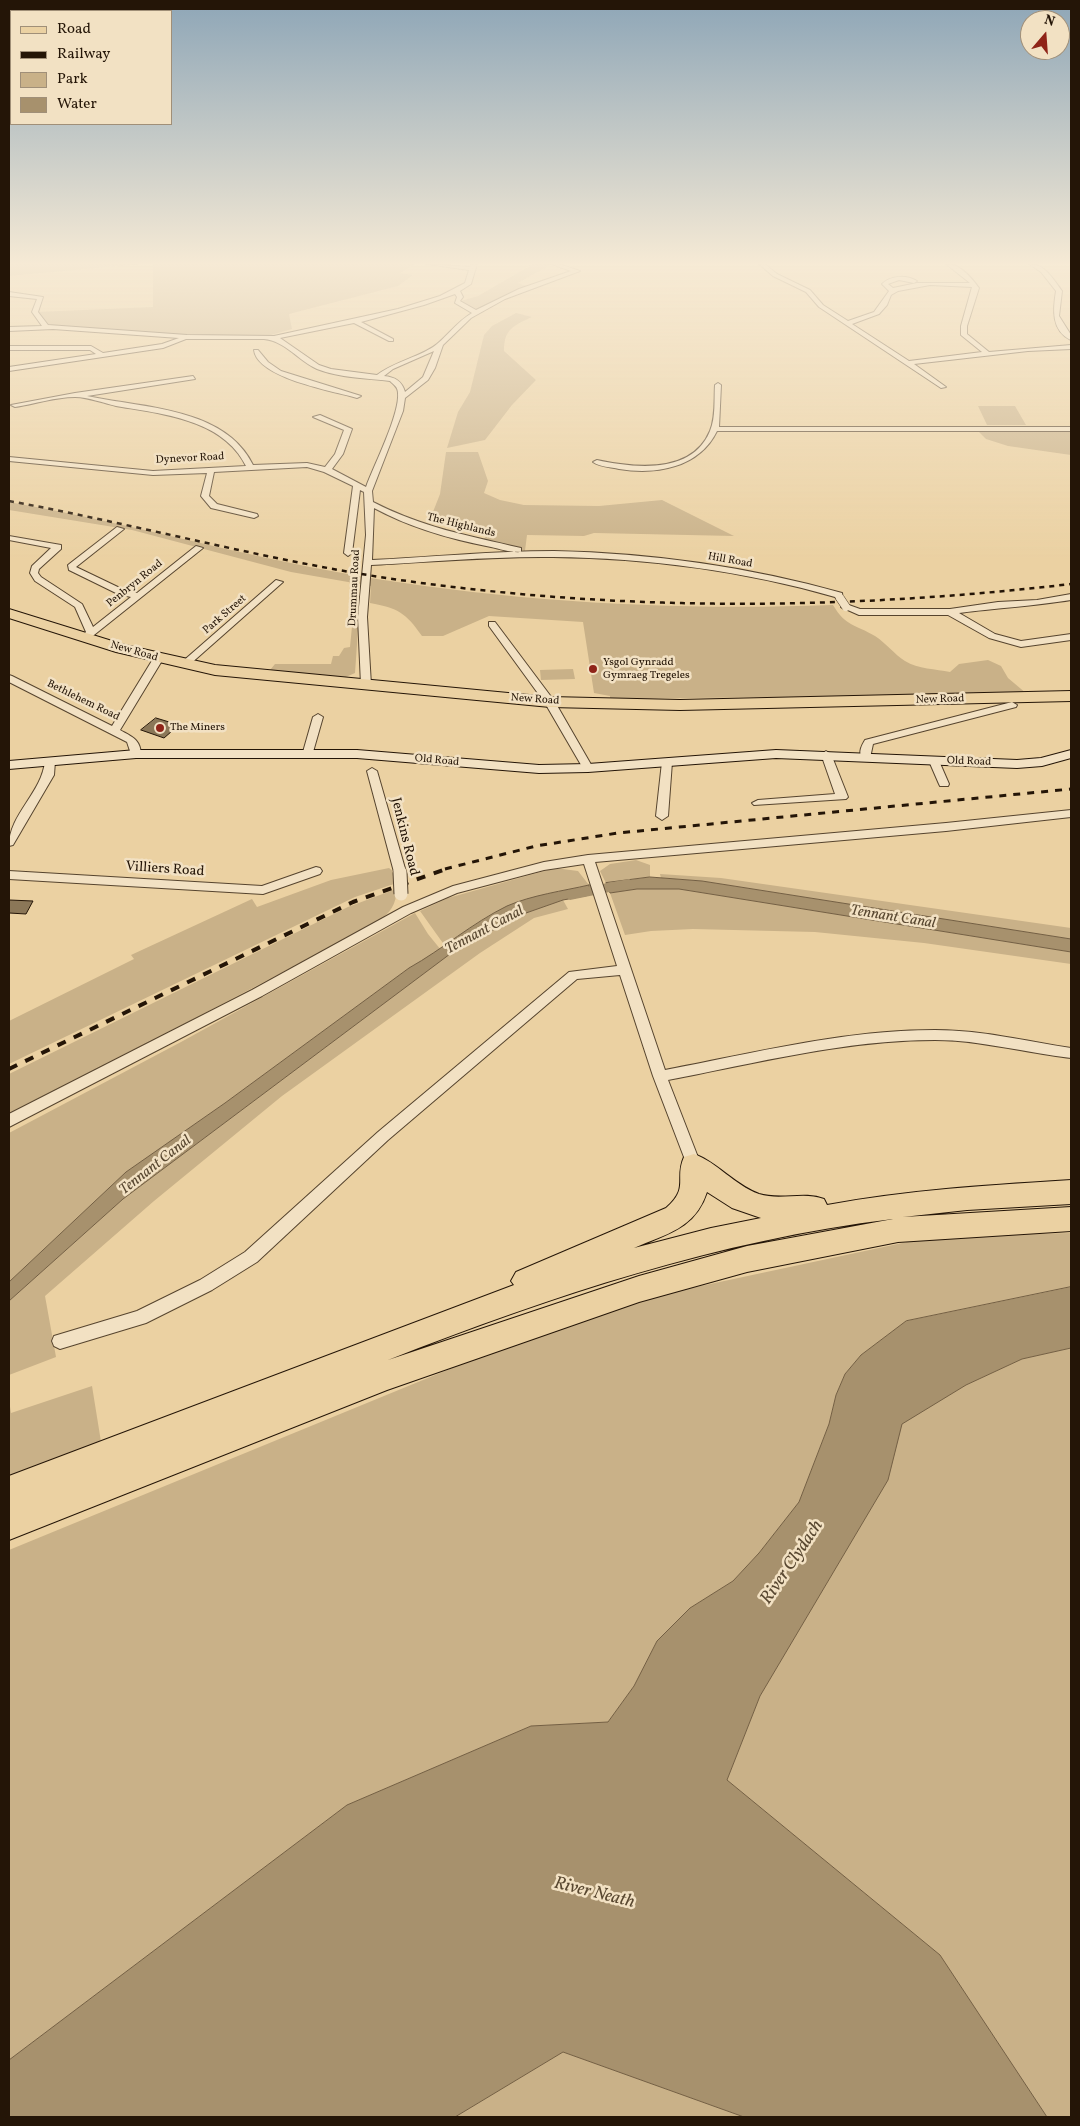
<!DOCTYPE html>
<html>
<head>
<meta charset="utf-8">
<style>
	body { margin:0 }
	#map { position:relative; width:1080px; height:2126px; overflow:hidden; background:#ebd1a2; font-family:Vollkorn,serif }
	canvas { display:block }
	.frame { position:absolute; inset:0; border:10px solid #241507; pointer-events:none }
	.legend { position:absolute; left:10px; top:10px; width:162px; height:115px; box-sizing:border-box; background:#f2e1c3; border:1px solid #a08f78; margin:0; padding:6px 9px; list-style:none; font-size:15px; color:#241507 }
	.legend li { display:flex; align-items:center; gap:10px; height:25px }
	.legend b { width:25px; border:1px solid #a08f78 }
	.north { position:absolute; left:1020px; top:10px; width:50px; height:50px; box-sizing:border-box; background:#f2e1c3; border:1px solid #a08f78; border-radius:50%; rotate:18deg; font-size:14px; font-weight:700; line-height:20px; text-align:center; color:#241507 }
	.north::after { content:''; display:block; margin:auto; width:18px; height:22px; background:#8f2418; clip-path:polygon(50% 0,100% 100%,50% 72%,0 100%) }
</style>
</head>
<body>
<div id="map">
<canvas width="1080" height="2126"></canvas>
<div class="frame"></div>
<ul class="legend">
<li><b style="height:6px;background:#ebd1a2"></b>Road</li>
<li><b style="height:6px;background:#241507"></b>Railway</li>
<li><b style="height:14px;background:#c9b188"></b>Park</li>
<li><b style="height:14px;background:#a7916d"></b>Water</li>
</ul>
<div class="north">N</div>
</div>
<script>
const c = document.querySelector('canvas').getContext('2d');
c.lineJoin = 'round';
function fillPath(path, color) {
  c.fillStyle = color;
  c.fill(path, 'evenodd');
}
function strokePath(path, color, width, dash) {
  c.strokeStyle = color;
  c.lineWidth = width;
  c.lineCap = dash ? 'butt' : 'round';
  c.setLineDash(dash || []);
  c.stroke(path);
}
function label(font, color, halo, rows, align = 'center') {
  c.font = font + ' Vollkorn,serif';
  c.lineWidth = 5;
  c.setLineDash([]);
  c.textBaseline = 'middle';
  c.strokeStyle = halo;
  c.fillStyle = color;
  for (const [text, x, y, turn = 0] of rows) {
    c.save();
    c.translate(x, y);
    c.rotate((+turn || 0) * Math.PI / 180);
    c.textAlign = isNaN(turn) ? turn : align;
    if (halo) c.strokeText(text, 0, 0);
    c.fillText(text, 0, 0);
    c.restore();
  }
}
fillPath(new Path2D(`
	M9,264H141L9,276Z
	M153,264H415L400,273L413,275L398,286L289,314L292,329L264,337H187L46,327L35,312L153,307Z
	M533,264H552L518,283L530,287L475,312L457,302L478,296Z
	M516,313L532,317C513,326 504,329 504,351L536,380L512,405L485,440L447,448L458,412L470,392L484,335L492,326Z
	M978,406H1015L1026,425H987Z
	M978,431H1071V455L1008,446L986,439Z
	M446,452H478L488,481L484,493L500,500L524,505L599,506L662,500L734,536L594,533L584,536L527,535L525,551L479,543L488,535L429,522L440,494Z
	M9,502C125,522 238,555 353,575C511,602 673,611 833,605C846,627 855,624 875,636C886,643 894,654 905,661C918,669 936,669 950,672L959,664L988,660L1001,666L1008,678L1027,694L610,699V696L594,693L583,622L489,616L443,636H422C406,613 398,608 370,603L371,586L291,572L132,530L9,510Z
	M353,616H359L355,673L346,677L270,670L275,664H331L333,656H339L344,648L350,647Z
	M573,669L575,679L541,680L540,670Z
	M636,860L650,865V877L606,883L600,871L610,864Z
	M389,868L394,872V884L355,897L9,1064V1021L134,959L131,955L252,899L257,907L331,880Z
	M555,868L578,871L589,885C563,891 536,896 511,905C487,914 465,931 445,946L420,911L448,898Z
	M660,874L721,878L1071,928V939L702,881L661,878Z
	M396,889C397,905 390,912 378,922L9,1116V1074L348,907Z
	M637,889H679L1071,952V964L924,943L815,932L693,929L651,931L625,935L610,893Z
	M563,900L568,909L534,918L480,953L282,1096L154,1201L45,1296L56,1357L9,1375V1301L123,1199L458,948L526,913Z
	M415,913L428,934L441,950L409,968L225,1103L126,1172L9,1282V1133L181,1042Z
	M1071,1233V1287L906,1321L861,1355L845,1374L836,1395L829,1424L799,1502L759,1553L733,1581L690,1608L657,1641L634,1686L608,1722L531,1726L347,1805L9,2060V1550L496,1350L668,1293L935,1236Z
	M1071,1348V2117H1047L940,1955L727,1780L760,1696L888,1480L901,1424L966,1385L1022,1359Z
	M92,1386L102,1448L9,1482V1400L11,1413Z
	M563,2052L744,2117H455Z`), '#c9b188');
const water = new Path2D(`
	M650,877L702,881L1071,939V952L679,889H637L610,893L606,883Z
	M589,885L590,895L563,900L526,913L458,948L123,1199L9,1301V1282L126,1172L225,1103L409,968C443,949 472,923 507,906C532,895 563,891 589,885Z
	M1071,1287V1348L1022,1359L966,1385L902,1424L888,1480L760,1696L727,1780L940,1955L1047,2117H744L563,2052L455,2117H9V2060L347,1805L531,1726L608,1722L634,1686L657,1641L690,1608L733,1581L759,1553L799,1502L829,1424L836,1395L845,1374L861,1355L906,1321Z`);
fillPath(water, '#a7916d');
strokePath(water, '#735f44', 1);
fillPath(new Path2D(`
	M629,879L636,884L634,887L570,900L563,895L570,890Z`), '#a7916d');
const building = new Path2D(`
	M156,718L179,725L164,738L141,730Z
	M9,900L33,901L26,914L9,913Z`);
fillPath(building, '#8b7758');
strokePath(building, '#241507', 1);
const street = new Path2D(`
	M426,264L470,267L471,264H477L471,284L460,291L463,297L460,301L476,310L519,289L571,271L551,264H559L580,271L505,299L471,318L443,345L435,368L428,380L405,398L403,411L372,491L373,502C424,528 466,535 521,548V552C512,553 500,549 491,547C450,539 411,528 374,508L372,560C432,557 493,551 554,551C650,553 750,567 842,593L843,600H837L835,597C745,571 647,558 553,557C493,556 431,562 371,565L367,617L371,685L366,688L361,685L358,617L366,535L364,492L360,490L352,553L348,556L344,553L353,486L324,472L307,467L214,472L209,496L217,504L257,514L258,516L254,518L211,508L201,496L207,473L153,475L9,461V457L153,471L246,466C223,419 162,414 116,406C103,403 88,397 75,397C56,397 34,404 15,407L11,405L75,393L193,376L195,379L87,396C142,408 225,407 253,465L307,463L325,467L335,454L344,430L313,417L320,415L352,429L343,454L332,469L366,487C374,465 400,414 398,393C398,387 394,385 390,381C366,378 340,378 317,369C299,361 285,341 264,339H186L163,348L9,371V367L96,354L90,350H9V346H91L103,353L162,344L179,338L53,329L9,331V327L42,326L32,312L37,299L9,296V292L43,297L38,312L48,325L187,335L274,336L398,309L440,296L465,283L469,270ZM455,294L457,297L455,303L472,313C458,321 449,334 437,344C423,356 395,361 377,375L331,369L319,365L280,338L354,323L389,341H393V339L361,322L424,305ZM434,351L423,377L405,392C402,381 395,377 384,376L393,369Z
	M759,264H765L777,274L810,290L823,305L848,321L874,312L889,291L882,284C891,275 907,275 917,281L914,283L899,280L888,284L893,288L917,283H970L946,264C959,263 972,278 979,288L967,326V334L989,352L1071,345V349L1028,351L914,364L946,387L941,388L819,307L806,292L773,276ZM930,285L972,287L961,326V335L982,352L909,361L852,324L879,314L887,305L891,295L898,291Z
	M1029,264C1044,263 1054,280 1062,291L1059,316L1071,335V340C1051,331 1053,309 1056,291L1041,272Z
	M254,350H258L268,362L281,371L361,396L357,398C333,391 257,378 254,350Z
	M718,383L721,385L719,427H1071V431H717C699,468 656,475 619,469C611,467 600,467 593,462L597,460C634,468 692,475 710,431C716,417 714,399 715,385Z
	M117,527L124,529L76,567L124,590L137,593L196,546L203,548L89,639H83L81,637L86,632L75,607L35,581L30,573L32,566L51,548L9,540V536L61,545V549L39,569L38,573L41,577L82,604L93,627L131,597L118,594L69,570L68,565Z
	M276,580L283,582L188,666H182V662Z
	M1071,594V600C1034,606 997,608 959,613L995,634L1021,641L1071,634V640L1021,647L989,638L948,615H859L841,607L846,604L860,609H950L998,602L1037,600Z
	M489,622H495L555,702L593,768L592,770H584L545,703L489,626Z
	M158,656L163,659L120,730C132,737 140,739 141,754L136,757L131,754L127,742L9,682V675L12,676L112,726L153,659Z
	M1012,702L1017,705L1016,707L873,744L870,758H862C858,752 862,745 865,740Z
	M318,714L323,717L313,752L308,755L304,754L303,752L313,717Z
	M826,751L831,754L848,797L846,799L754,805L752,803L758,800L835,794L821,754Z
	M50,758L55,761L54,775L13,845L9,846C9,814 42,793 45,761Z
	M934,758L939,761L949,784L948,786H940L939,784L929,761Z
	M667,759L672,762L668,816L662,820L656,816L662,762Z
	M372,768L377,771L406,872L404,875H396L394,872L367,771Z
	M1071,810V817L946,831L595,862L665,1070C754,1053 844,1030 935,1030C981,1030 1026,1041 1071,1048V1058C1026,1053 981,1040 935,1040C845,1040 757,1063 668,1080L701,1165L699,1169L694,1171L689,1169L687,1165L653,1076L620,975L577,979L388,1140L257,1262L212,1290L146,1323L60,1349L54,1346L52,1341L54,1336L137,1311L200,1280L245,1252L378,1132L569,972L617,966L584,864L544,870L457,893L411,913L262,996L9,1127V1114L252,990L403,907L453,886L544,862L588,855L946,823Z
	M316,867L320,868L322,871L320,874L263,894L9,879V871L262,886Z`);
const secondary = new Path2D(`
	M136,750H357L539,765L588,764L776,750L1017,760L1041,758L1071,750V758L1042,766L1017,768L776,758L588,772L539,773L357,758H136L9,769V761Z`);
const primary = new Path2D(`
	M9,609L125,645L215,665L550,697L680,700L1071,691V701L680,710L550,707L215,675L116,652L9,618Z`);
const highway = new Path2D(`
	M694,1154C717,1162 734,1185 759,1194C781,1201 803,1191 824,1199L827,1205C908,1190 989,1185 1071,1180V1204L967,1210L903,1217L1071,1207V1231L898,1242L747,1272L639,1302L387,1390L9,1540V1476L514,1285L511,1281L516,1272L666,1208C690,1187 674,1179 684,1157ZM707,1192L732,1208L761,1218L711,1228L634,1248C666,1234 695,1229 707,1192ZM893,1219L747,1246L639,1276L388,1360C551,1296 719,1240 893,1219Z`);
strokePath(street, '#56442e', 2);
strokePath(secondary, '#241507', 2);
strokePath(primary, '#241507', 2);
strokePath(highway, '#241507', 2);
fillPath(street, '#f2e1c3');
fillPath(secondary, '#f2e1c3');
fillPath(primary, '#ebd1a2');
fillPath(highway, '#ebd1a2');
strokePath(new Path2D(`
	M9,501C140,525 268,561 400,580C623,612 847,610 1071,584`), '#241507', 2.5, [5, 5]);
strokePath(new Path2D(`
	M445,869L536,846L618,833L1071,789`), '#241507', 3, [7, 7]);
strokePath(new Path2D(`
	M9,1069L353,902L449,868`), '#241507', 4, [9, 9]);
const streetBridgeFar1 = new Path2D(`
	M840,598L846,607`);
const streetBridge = new Path2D(`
	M400,872L401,894`);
strokePath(streetBridgeFar1, '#56442e', 9, []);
strokePath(streetBridge, '#56442e', 15, []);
strokePath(streetBridgeFar1, '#f2e1c3', 8);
strokePath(streetBridge, '#f2e1c3', 13);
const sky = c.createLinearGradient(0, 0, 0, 561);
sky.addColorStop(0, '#8ea6b7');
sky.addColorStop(0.47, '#f6ead5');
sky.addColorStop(1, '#f6ead500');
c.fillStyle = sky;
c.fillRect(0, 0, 1080, 561);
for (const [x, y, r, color] of [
	[593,669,5,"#8f2418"],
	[160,728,5,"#8f2418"]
]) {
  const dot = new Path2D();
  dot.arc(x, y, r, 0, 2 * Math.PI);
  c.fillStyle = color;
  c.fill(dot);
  strokePath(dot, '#f2e1c3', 2);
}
label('11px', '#241507', '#f2e1c3', [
	["Dynevor Road",190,459,-3],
	["The Highlands",461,526,14],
	["Hill Road",730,561,10],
	["Penbryn Road",135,584,-39],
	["Drummau Road",355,588,-87],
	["Park Street",225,615,-41],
	["New Road",134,652,16],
	["New Road",535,700,4],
	["New Road",940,700,-2],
	["Bethlehem Road",83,701,26],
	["Old Road",437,761,5],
	["Old Road",969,762,2]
]);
label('11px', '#241507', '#f2e1c3', [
	["Ysgol Gynradd",603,663],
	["Gymraeg Tregeles",603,676],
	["The Miners",170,728]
], 'left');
label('14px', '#241507', '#f2e1c3', [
	["Jenkins Road",404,837,76],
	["Villiers Road",165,870,4]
]);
label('italic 15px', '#584730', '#f2e1c3', [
	["Tennant Canal",893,918,9],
	["Tennant Canal",485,931,-28],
	["Tennant Canal",156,1166,-38]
]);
label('italic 18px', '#584730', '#f2e1c3', [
	["River Clydach",793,1563,-56],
	["River Neath",594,1894,14]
]);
</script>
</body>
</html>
